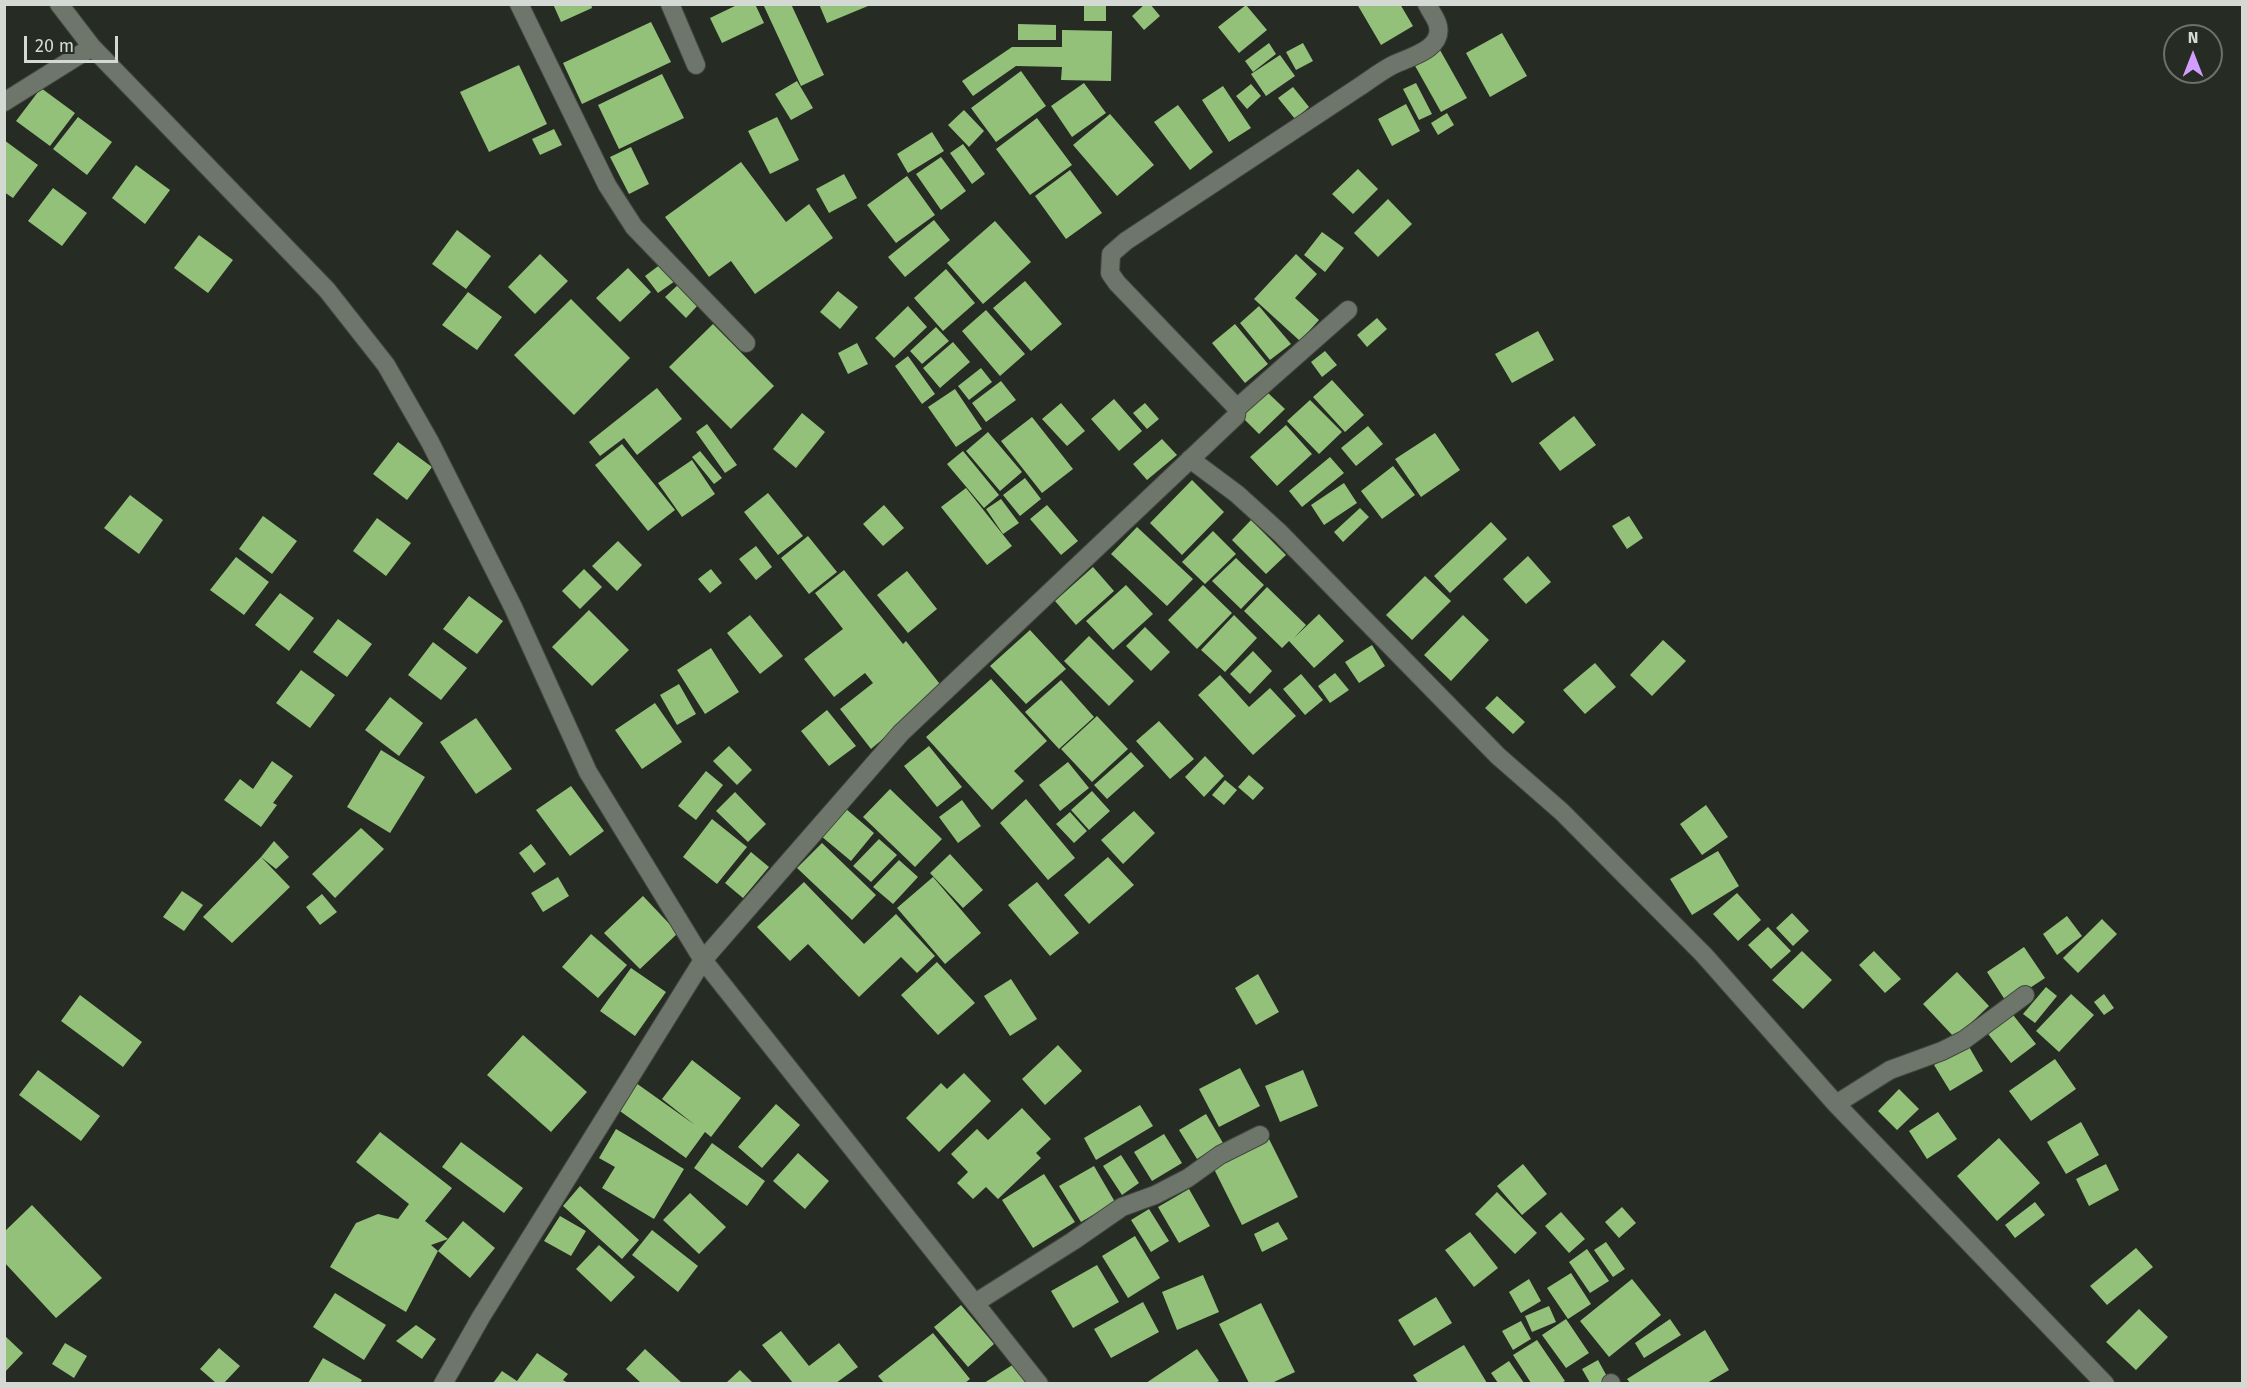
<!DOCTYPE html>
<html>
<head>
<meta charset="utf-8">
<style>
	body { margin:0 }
	#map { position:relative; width:2247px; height:1388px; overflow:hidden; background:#262c23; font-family:"Fira Sans",sans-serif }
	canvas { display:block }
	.frame { position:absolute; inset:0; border:6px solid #d5d9d3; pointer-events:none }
	.north { position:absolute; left:2163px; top:24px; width:60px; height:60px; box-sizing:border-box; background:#262c23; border:2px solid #6c7169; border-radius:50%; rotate:0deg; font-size:16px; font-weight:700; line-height:24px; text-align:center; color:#d5d9d3 }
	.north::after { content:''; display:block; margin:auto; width:21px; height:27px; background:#d29dfd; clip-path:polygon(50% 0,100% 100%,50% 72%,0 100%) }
	.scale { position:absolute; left:24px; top:36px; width:94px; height:27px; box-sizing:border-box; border:3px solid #d5d9d3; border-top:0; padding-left:8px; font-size:18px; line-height:21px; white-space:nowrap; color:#d5d9d3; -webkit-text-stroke:4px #262c23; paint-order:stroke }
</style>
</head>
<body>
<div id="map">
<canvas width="2247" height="1388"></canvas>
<div class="frame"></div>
<div class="north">N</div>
<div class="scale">20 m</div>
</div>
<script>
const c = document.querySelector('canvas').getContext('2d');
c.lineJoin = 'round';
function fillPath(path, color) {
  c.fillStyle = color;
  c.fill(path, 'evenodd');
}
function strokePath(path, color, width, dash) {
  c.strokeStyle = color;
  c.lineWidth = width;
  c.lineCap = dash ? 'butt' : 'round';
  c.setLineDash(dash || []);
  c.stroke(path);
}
fillPath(new Path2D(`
	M553,4H591L592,8L561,22Z
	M739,4H755L764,23L722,43L710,18Z
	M763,4H791L824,75L801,86Z
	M819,4H868V6L827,23Z
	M1084,4H1106V21H1084Z
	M1145,4H1150L1160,16L1144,30L1132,16Z
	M1357,4H1400L1413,26L1381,45Z
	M1246,5L1267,30L1239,53L1218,27Z
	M651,22L671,62L582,104L563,63Z
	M1018,24L1056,25V40H1018Z
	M1062,30L1112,31L1111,81L1061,80L1062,67L1016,66L973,96L962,81L1012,47H1062Z
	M1502,33L1527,76L1490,97L1466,53Z
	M1269,43L1276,54L1253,72L1245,61Z
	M1303,43L1313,61L1296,70L1286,52Z
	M1440,50L1467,98L1441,112L1414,64Z
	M1280,55L1295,76L1266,96L1251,74Z
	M519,65L547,124L489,152L460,92Z
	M1021,71L1046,106L996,142L971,108Z
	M662,74L684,118L619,149L598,105Z
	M797,81L813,108L791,120L775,94Z
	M1084,83L1106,113L1072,137L1051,106Z
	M1416,83L1432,114L1419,120L1403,89Z
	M1251,84L1261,96L1247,109L1236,96Z
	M1223,86L1251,128L1229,142L1202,100Z
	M1293,87L1309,107L1295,119L1278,98Z
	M41,88L75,113L50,146L16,121Z
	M1406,104L1420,131L1392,146L1378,119Z
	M1178,105L1213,152L1190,170L1154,122Z
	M964,110L984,131L969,147L948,125Z
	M1447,113L1454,125L1438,135L1431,123Z
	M1110,114L1154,165L1117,196L1073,145Z
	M78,117L112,142L87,175L53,149Z
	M777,117L799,160L770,174L748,131Z
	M1037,118L1072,165L1030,195L996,149Z
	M554,129L562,145L540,155L532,139Z
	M932,132L944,151L908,173L897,154Z
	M4,140L38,165L13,198L4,192Z
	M963,144L985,174L972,184L950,153Z
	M631,147L649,184L629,194L610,157Z
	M941,157L966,191L941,210L916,174Z
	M741,162L786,222L809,204L833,238L755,294L731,261L709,277L665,217Z
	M136,165L170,190L145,224L112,198Z
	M1358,169L1378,189L1353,214L1332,194Z
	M1070,170L1102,213L1066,239L1035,196Z
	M844,174L857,198L829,213L816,189Z
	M907,176L935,215L896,243L867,205Z
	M53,188L87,213L62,246L28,221Z
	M1388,199L1412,224L1378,257L1354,233Z
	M934,220L950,240L905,277L888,257Z
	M995,221L1031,262L983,304L947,263Z
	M457,230L491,256L466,289L432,264Z
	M1322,232L1344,248L1325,272L1304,255Z
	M199,235L233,260L208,293L174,268Z
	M540,254L568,281L535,314L508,287Z
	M1296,254L1317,274L1295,298L1319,320L1300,341L1254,299Z
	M661,264L675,281L658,293L645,276Z
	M628,268L651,292L620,322L596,298Z
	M946,269L975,303L943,331L914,298Z
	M1025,281L1062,324L1031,351L993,308Z
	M679,284L699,304L686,318L665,297Z
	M838,291L858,307L840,329L820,312Z
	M468,292L502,317L477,350L442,325Z
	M571,299L630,358L574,415L514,355Z
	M908,306L927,327L894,358L875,338Z
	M1259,306L1291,344L1270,360L1240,323Z
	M986,310L1025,354L1000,376L962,331Z
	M1377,318L1387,329L1367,347L1357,335Z
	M713,324L774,386L731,429L669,367Z
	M1235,324L1268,364L1245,383L1212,343Z
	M936,327L949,341L922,364L910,351Z
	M1538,331L1554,360L1512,383L1495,354Z
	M953,342L970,362L940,388L923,368Z
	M857,343L868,364L848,374L838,353Z
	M1325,351L1337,365L1322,377L1311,362Z
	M908,356L935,394L922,404L895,366Z
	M981,368L992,382L969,400L958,386Z
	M1332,380L1364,415L1345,432L1313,397Z
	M1001,381L1016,400L986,422L972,403Z
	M657,388L682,419L637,455L624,438L600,456L589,442Z
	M955,389L982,429L956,447L928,407Z
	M1267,392L1285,409L1259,434L1242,417Z
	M1114,399L1142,431L1119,451L1091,419Z
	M1310,400L1342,432L1319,454L1287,421Z
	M1061,403L1085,431L1067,446L1042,419Z
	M1145,403L1159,419L1147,429L1133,413Z
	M802,413L825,432L796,468L773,449Z
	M1574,416L1596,445L1560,471L1539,443Z
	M1032,417L1073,469L1042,493L1001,441Z
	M707,424L737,465L725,473L696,432Z
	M1286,425L1312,454L1277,486L1250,457Z
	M1368,426L1383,444L1356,466L1341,448Z
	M988,432L1022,472L1000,491L966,451Z
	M1435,433L1460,470L1421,497L1395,459Z
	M1162,439L1177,455L1147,480L1133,464Z
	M398,442L432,467L407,500L373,474Z
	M622,444L675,510L648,531L595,465Z
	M700,451L722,478L714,484L692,457Z
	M963,451L999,495L984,508L947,464Z
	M1330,457L1344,473L1302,507L1289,491Z
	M692,460L715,494L682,517L658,483Z
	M1393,466L1415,495L1382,519L1361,491Z
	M1025,478L1041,499L1020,516L1003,495Z
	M1192,480L1224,512L1182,555L1150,523Z
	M1344,483L1357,503L1324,525L1311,505Z
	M966,488L1012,546L987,565L941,507Z
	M768,493L803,536L778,555L744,512Z
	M130,495L163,520L139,554L104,528Z
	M1001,499L1019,523L1003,534L986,509Z
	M884,505L904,528L883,546L863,524Z
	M1047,505L1078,541L1061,555L1030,519Z
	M1360,508L1369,517L1343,542L1334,532Z
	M263,516L297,541L272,574L239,549Z
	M1629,516L1643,538L1627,549L1612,526Z
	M377,518L411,543L386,576L353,551Z
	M1251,520L1286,555L1266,574L1232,540Z
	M1491,522L1507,539L1450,593L1434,576Z
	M1137,527L1193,579L1167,606L1111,554Z
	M1213,531L1236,554L1205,584L1182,562Z
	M808,536L837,572L809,594L781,558Z
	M618,541L642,565L617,591L592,566Z
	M756,546L772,567L756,580L739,559Z
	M1528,556L1551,582L1526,604L1503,579Z
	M236,557L269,582L244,615L210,590Z
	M1236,558L1264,585L1241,609L1212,581Z
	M1093,567L1114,591L1076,625L1055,601Z
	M584,569L602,587L580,609L562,591Z
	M711,569L722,583L710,593L698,579Z
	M844,570L903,644L906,641L943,688L871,749L840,709L873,683L865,673L834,697L804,659L843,629L815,593Z
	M907,571L937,609L908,633L877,595Z
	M1425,576L1451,601L1412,640L1386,615Z
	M1126,585L1153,614L1113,650L1086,621Z
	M1203,585L1232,613L1197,649L1168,620Z
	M1267,587L1306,625L1294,638L1319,614L1344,641L1314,668L1289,641L1282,648L1244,611Z
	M280,593L314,618L289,651L255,625Z
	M469,596L503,621L477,654L443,629Z
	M589,610L629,650L592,686L552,647Z
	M750,615L783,656L760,674L727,633Z
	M1234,615L1257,638L1225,672L1201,650Z
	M1463,615L1489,640L1451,681L1424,655Z
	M338,619L372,644L347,677L313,652Z
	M1145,627L1170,652L1151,671L1126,646Z
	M1030,630L1066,669L1026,704L990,666Z
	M1089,636L1134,681L1109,706L1064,661Z
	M1663,640L1686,661L1652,696L1630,675Z
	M433,642L467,668L441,700L408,675Z
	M1372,645L1385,666L1359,683L1345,662Z
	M711,648L739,692L705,714L677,670Z
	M1253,651L1272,671L1250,694L1230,674Z
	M1595,663L1616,687L1585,714L1563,690Z
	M301,670L335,695L310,728L276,703Z
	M1335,673L1349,690L1330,703L1318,686Z
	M1301,674L1323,700L1305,715L1283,689Z
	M1220,675L1249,707L1270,688L1296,716L1253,755L1198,695Z
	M991,679L1047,741L1014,771L1024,781L992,810L926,737Z
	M1061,680L1094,717L1059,749L1025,712Z
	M679,684L696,714L677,725L660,695Z
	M1497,696L1525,722L1513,734L1485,708Z
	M390,697L423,723L399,756L365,730Z
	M655,703L682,742L642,769L615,730Z
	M827,710L856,746L829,766L801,731Z
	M1097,716L1128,749L1092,782L1061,749Z
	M476,718L512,769L476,794L440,742Z
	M1159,721L1194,759L1170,779L1136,741Z
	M729,746L752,770L737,785L713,761Z
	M929,746L962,787L937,807L904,766Z
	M381,750L425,777L390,833L347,807Z
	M1131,752L1144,766L1107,799L1094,785Z
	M1205,756L1224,776L1204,797L1185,777Z
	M272,761L293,776L273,803L277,805L261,827L224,800L240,779L253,789Z
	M1068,762L1089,788L1060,811L1039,785Z
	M706,771L723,785L696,820L678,806Z
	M1249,775L1264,788L1253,800L1238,787Z
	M1225,780L1237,790L1224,805L1212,795Z
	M571,786L604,831L570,856L536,810Z
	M890,789L942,839L915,867L863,817Z
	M1092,791L1110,811L1089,830L1071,810Z
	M735,792L766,824L748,842L716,811Z
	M1026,799L1075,858L1048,880L1000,823Z
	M962,800L981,826L958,843L939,817Z
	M1706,805L1728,837L1702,855L1680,824Z
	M845,808L874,833L851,861L821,836Z
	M1134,811L1155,833L1123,864L1101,840Z
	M1070,812L1087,831L1074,843L1056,824Z
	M712,819L747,847L717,884L683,857Z
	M361,828L384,849L335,898L312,874Z
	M879,839L897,855L871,882L853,866Z
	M274,841L289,857L276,869L261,857Z
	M822,843L876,895L852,920L797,868Z
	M531,844L546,864L534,873L519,853Z
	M1718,851L1739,886L1692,915L1670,879Z
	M751,852L769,867L743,898L725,883Z
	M950,854L983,890L963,908L930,873Z
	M261,857L290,887L232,943L203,917Z
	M1108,857L1134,885L1089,924L1064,895Z
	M899,860L918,877L893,904L873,887Z
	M558,877L569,896L543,912L531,893Z
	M933,877L981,933L945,964L897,908Z
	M804,882L864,944L896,914L935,956L917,973L901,957L859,997L808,944L790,961L757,927Z
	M1037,882L1079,933L1050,956L1008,905Z
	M182,891L203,905L184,931L163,917Z
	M1737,893L1761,920L1738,941L1713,914Z
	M322,894L337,912L320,925L306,907Z
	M643,896L678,933L640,969L604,933Z
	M1792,913L1809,931L1793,946L1776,928Z
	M2067,916L2082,936L2057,955L2043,934Z
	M2102,919L2117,934L2078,973L2063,958Z
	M1768,927L1791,951L1771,969L1748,945Z
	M591,934L627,965L598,998L562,967Z
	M2024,947L2045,978L2007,1003L1987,972Z
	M1802,951L1832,980L1803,1009L1772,980Z
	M1874,951L1901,979L1885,993L1859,965Z
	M937,962L975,1003L938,1035L901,995Z
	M631,968L666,992L635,1036L600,1011Z
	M1957,972L1989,1006L1955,1038L1923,1004Z
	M1258,974L1279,1012L1256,1025L1235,988Z
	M1011,979L1037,1019L1010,1036L984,996Z
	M2046,987L2057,996L2035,1023L2023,1014Z
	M2071,994L2094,1015L2059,1052L2036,1031Z
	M2104,994L2114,1008L2104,1015L2094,1002Z
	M80,995L142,1042L123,1067L61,1021Z
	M2010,1011L2036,1044L2011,1063L1985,1030Z
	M523,1035L587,1092L551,1132L487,1075Z
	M1058,1045L1082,1071L1045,1105L1022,1079Z
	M1968,1045L1983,1071L1950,1091L1934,1065Z
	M2055,1059L2076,1089L2031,1121L2009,1091Z
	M692,1060L741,1098L711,1137L705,1132L686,1158L617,1109L636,1083L695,1125L662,1099Z
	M1240,1068L1260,1106L1219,1127L1199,1089Z
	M38,1070L100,1116L81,1141L19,1095Z
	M1303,1070L1318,1106L1280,1122L1265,1086Z
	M964,1073L991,1101L939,1152L906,1118L941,1083L947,1089Z
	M1899,1089L1919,1109L1897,1130L1878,1111Z
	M776,1104L800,1125L762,1168L738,1147Z
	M1140,1105L1153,1126L1096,1160L1084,1138Z
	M1022,1108L1051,1139L1036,1153L1041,1158L998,1199L986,1187L973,1199L957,1183L968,1172L951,1154L977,1129L988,1140Z
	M1938,1112L1957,1139L1927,1159L1909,1131Z
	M1206,1114L1223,1143L1197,1159L1179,1130Z
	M2081,1122L2099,1155L2066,1174L2047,1142Z
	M616,1129L684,1169L654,1219L602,1188L615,1167L599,1158Z
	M380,1132L452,1188L425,1221L448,1239L431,1245L438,1251L406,1312L330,1267L356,1223L378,1214L398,1219L409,1204L356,1162Z
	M1164,1134L1182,1163L1152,1181L1134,1152Z
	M1999,1138L2040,1183L1997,1221L1957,1176Z
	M1269,1139L1298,1197L1242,1225L1213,1167Z
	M461,1142L523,1188L504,1213L442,1167Z
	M712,1143L765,1181L747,1206L694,1168Z
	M798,1153L829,1181L805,1209L773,1181Z
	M1121,1155L1139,1183L1122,1195L1103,1166Z
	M1523,1164L1547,1194L1522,1215L1497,1186Z
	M2106,1164L2119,1190L2089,1206L2076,1179Z
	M1094,1166L1115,1202L1081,1222L1059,1186Z
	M1044,1174L1075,1222L1033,1248L1002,1200Z
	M580,1186L639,1240L622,1259L563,1206Z
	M1189,1189L1210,1226L1179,1243L1158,1207Z
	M1497,1192L1537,1233L1515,1254L1475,1214Z
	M690,1193L726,1227L699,1254L663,1220Z
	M2035,1202L2045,1215L2015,1238L2005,1225Z
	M32,1205L102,1278L56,1318L4,1262V1232Z
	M1622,1207L1636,1223L1619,1238L1605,1222Z
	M1149,1209L1169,1241L1151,1252L1131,1220Z
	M1561,1212L1585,1239L1569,1253L1545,1226Z
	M560,1216L586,1231L571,1256L544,1241Z
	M463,1221L495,1248L470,1278L438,1251Z
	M1278,1222L1288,1239L1262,1252L1254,1234Z
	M652,1230L698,1266L678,1292L632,1255Z
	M1470,1232L1498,1268L1474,1287L1445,1250Z
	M1135,1236L1160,1278L1128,1298L1102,1256Z
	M1606,1242L1625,1269L1613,1277L1594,1250Z
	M599,1245L635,1277L611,1302L576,1269Z
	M2136,1248L2153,1267L2107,1305L2090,1286Z
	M1587,1249L1609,1281L1590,1293L1569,1262Z
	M1097,1265L1119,1302L1073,1328L1051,1291Z
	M1571,1273L1591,1304L1568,1319L1547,1288Z
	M1203,1275L1219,1312L1177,1330L1162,1292Z
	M1529,1279L1541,1301L1521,1313L1509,1292Z
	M1632,1279L1661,1315L1609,1357L1580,1321Z
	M335,1293L386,1325L364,1360L313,1327Z
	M1436,1297L1452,1323L1414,1346L1398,1320Z
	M1143,1302L1159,1332L1111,1358L1094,1329Z
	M1261,1303L1295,1372L1272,1383H1249L1219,1324Z
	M961,1305L994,1344L968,1367L934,1327Z
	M1549,1306L1556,1322L1532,1332L1525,1316Z
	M2139,1309L2168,1337L2136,1370L2106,1342Z
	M1566,1319L1589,1353L1566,1368L1542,1335Z
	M1670,1319L1681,1335L1644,1358L1635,1343Z
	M1521,1321L1531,1339L1513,1350L1502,1331Z
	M416,1325L436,1339L422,1359L396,1341Z
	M1705,1330L1729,1370L1707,1383H1630L1627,1379Z
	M781,1331L809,1366L839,1343L858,1367L836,1383H793L762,1345Z
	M933,1333L970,1379L965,1383H884L878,1376Z
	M4,1335L23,1353L4,1373Z
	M1537,1340L1565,1381L1561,1383H1531L1513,1355Z
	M65,1343L87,1356L74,1378L52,1364Z
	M1464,1345L1487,1383H1418L1413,1375Z
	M219,1348L240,1366L224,1383H216L200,1369Z
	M645,1349L682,1383H641L626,1369Z
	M1197,1349L1219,1381L1215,1383H1146Z
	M537,1353L568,1374L563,1380L568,1383H493L502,1371L517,1381Z
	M323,1358L362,1380L360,1383H308Z
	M1598,1360L1610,1382L1607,1383H1590L1582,1369Z
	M1509,1361L1524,1383H1498L1491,1373Z
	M1014,1364L1028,1383H984Z
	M740,1370L753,1383H726Z`), '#93c17a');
const minor = new Path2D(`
	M59,4L92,47L327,290L386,365L430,442L513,607L588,772L703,960L1039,1384
	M519,4L607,185L634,227L746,343
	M670,4L696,65
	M4,102L92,47
	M1237,408L1348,310
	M1190,459L1237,494L1280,533L1498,756L1562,812L1704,955L1836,1104L2105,1384
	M1836,1104L1890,1070L1942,1051L1964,1040L2025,995
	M975,1303L1073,1241L1122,1207L1155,1195L1188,1178L1220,1155L1260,1135
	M443,1384L481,1317L703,960L901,733L1236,416L1237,408L1117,283L1110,273L1111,254L1126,241L1359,87C1370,80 1382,70 1395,64C1410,57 1443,49 1438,26C1437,19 1430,11 1427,4
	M1611,1384V1383`);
strokePath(minor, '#424740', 20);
strokePath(minor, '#6e756a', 18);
</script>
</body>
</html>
